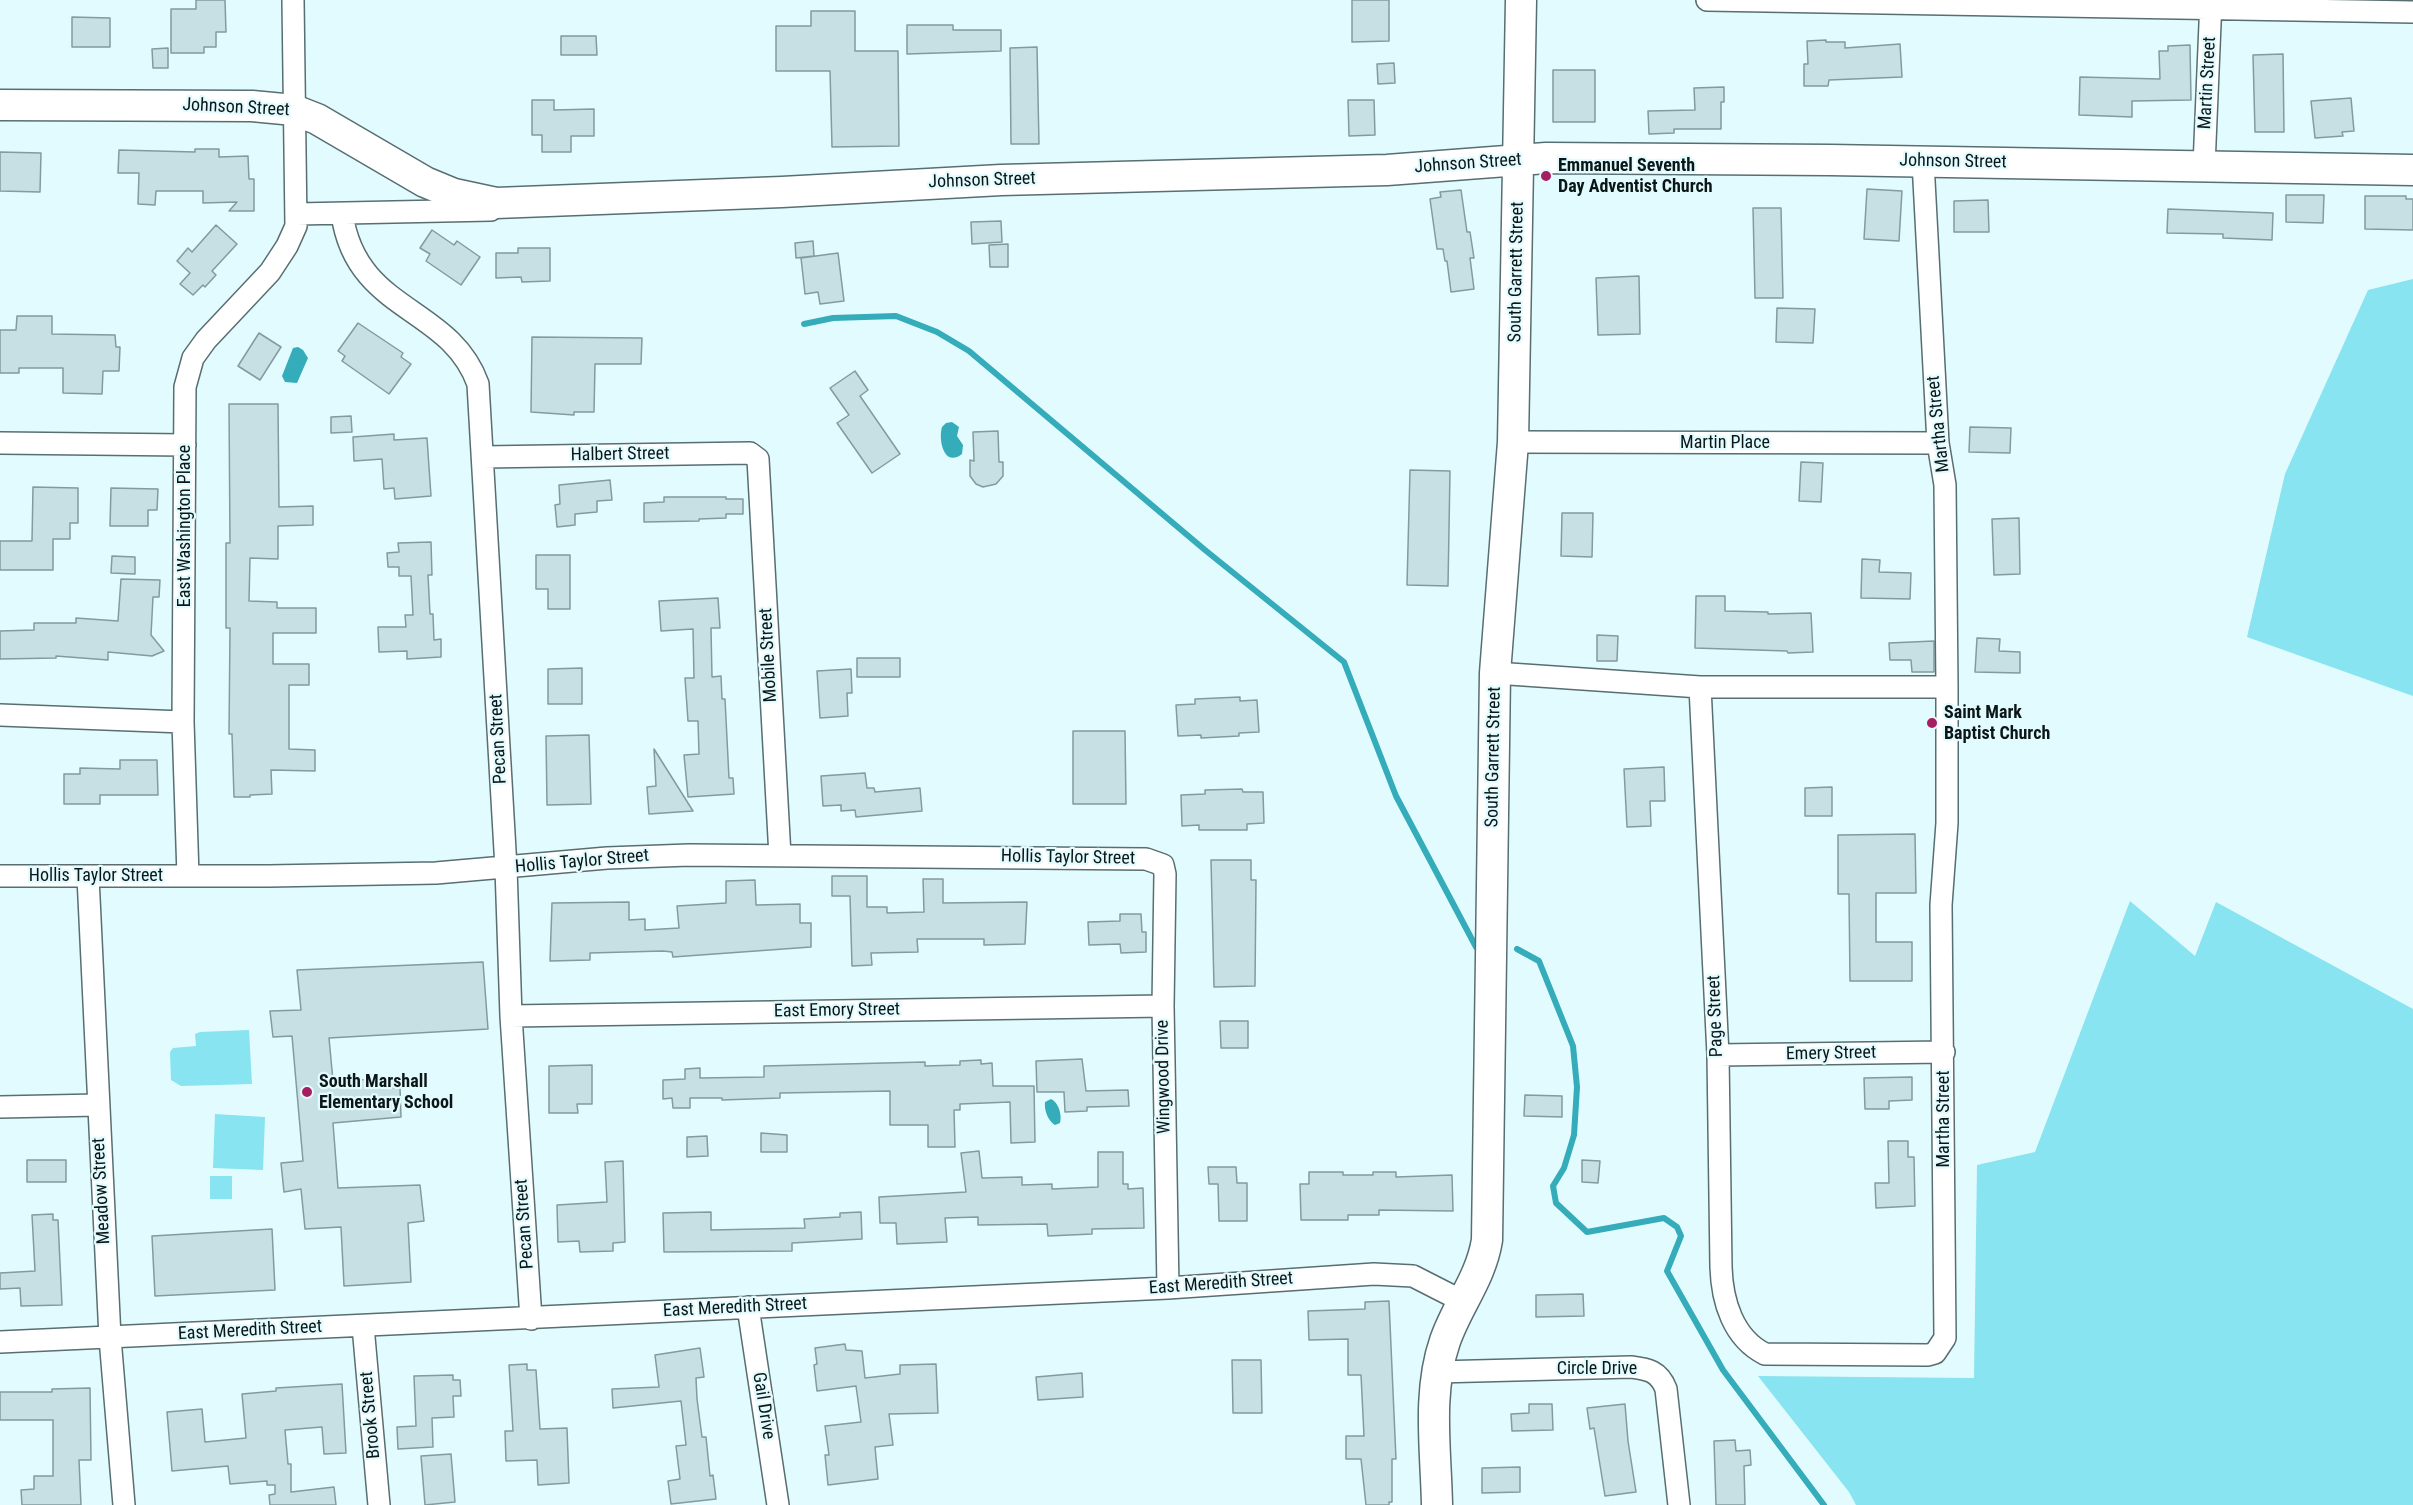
<!DOCTYPE html>
<html>
<head>
<meta charset="utf-8">
<style>
	body { margin:0 }
	canvas { display:block; background:#e2fbff }
</style>
</head>
<body>
<canvas width="2413" height="1505"></canvas>
<script>
const c = document.querySelector('canvas').getContext('2d');
c.lineJoin = 'round';
function fillPath(path, color) {
  c.fillStyle = color;
  c.fill(path, 'evenodd');
}
function strokePath(path, color, width, dash) {
  c.strokeStyle = color;
  c.lineWidth = width;
  c.lineCap = dash ? 'butt' : 'round';
  c.setLineDash(dash || []);
  c.stroke(path);
}
function label(font, color, halo, rows, align = 'center') {
  c.font = font + ' "Roboto Condensed",sans-serif';
  c.lineWidth = 4.5;
  c.setLineDash([]);
  c.textBaseline = 'middle';
  c.strokeStyle = halo;
  c.fillStyle = color;
  for (const [text, x, y, turn = 0] of rows) {
    c.save();
    c.translate(x, y);
    c.rotate((+turn || 0) * Math.PI / 180);
    c.textAlign = isNaN(turn) ? turn : align;
    if (halo) c.strokeText(text, 0, 0);
    c.fillText(text, 0, 0);
    c.restore();
  }
}
fillPath(new Path2D(`
	M2413,279V696L2247,637L2285,474L2368,290Z
	M2130,901L2195,956L2216,902L2413,1009V1505H1856L1849,1492L1758,1376L1974,1378L1977,1165L2035,1152Z
	M249,1030L252,1084L181,1086L171,1080L170,1052L173,1048L196,1046L195,1034L200,1032Z
	M215,1114L265,1117L263,1170L213,1168Z
	M210,1176H232V1199H210Z`), '#87e4f0');
fillPath(new Path2D(`
	M298,347L303,350L308,358L297,383L285,382L282,376L293,348Z
	M952,422L959,427L957,436L963,445L962,454C944,468 938,440 942,427L946,423Z
	M1051,1099C1059,1103 1062,1115 1060,1123L1055,1125C1048,1121 1044,1110 1045,1102Z`), '#35acba');
strokePath(new Path2D(`
	M804,324L833,318L896,316L937,332L969,351L1205,550L1344,662L1396,796L1476,947
	M1517,949L1539,961L1573,1046L1577,1087L1574,1135L1564,1168L1553,1186L1556,1203L1587,1232L1664,1218L1677,1227L1681,1236L1667,1271L1723,1370L1824,1505`), '#35acba', 6);
const building = new Path2D(`
	M196,0H225L226,32H216V47H204V53H171V9H196Z
	M1352,0H1389V41L1352,42Z
	M811,11H855V51H898L899,146L832,147L830,71H776V26H811Z
	M72,17L110,18V47H72Z
	M907,25H953V30H1001V51L907,54Z
	M561,36H596L597,55H561Z
	M1826,40V42H1845V48L1900,44L1902,77L1829,80L1828,86H1804V64H1808L1807,41Z
	M2190,45L2191,100L2132,101V117L2079,115L2080,77L2160,79L2159,51H2168V46Z
	M1037,47L1039,144H1011L1010,48Z
	M168,48V68H153L152,49Z
	M2283,54L2284,132H2255L2253,55Z
	M1394,63L1395,83L1378,84L1377,64Z
	M1553,70H1595V122H1553Z
	M1724,87V102H1721V129H1674V133L1649,134L1648,111L1695,110L1694,88Z
	M2351,98L2354,131L2342,132L2343,136L2315,138L2311,101Z
	M532,100H554V110L594,109V136H571V152H542V135H532Z
	M1348,100H1374L1375,135L1349,136Z
	M195,149H219V157L248,156L249,179H254V211H229L237,202L203,203V191H156L155,205L138,204L139,173H118L119,150L195,152Z
	M0,152L41,153L40,192L0,191Z
	M1867,189L1902,191L1899,241L1864,239Z
	M1461,190L1467,232H1470L1474,258H1470L1474,289L1451,292L1447,261H1445L1443,249H1437L1430,199L1441,197L1440,192Z
	M2286,195H2324L2323,223L2286,222Z
	M2365,196H2406V199H2413V230L2365,229Z
	M1988,200L1989,232H1954V201Z
	M1753,208H1781L1783,298H1755Z
	M2168,209L2273,213L2272,240L2223,238V234L2167,233Z
	M1001,221L1002,242L972,244L971,222Z
	M216,225L237,244L212,271L216,275L205,287L203,285L193,295L180,284L190,273L177,261L188,248L192,252Z
	M432,230L454,245L457,241L480,257L461,285L426,261L430,254L420,248Z
	M813,241L814,256L796,258L795,243Z
	M1008,244V267H990L989,245Z
	M518,248H550V281L522,282L521,277L496,278V253H518Z
	M838,253L844,301L820,304L818,292L805,294L801,258Z
	M1639,276L1640,334L1598,335L1596,278Z
	M1777,308L1815,309L1813,343L1776,342Z
	M17,316H52V334L115,335L116,347H120L119,371H103L102,394L63,393V368H19V373H0V330H16Z
	M358,323L403,353L401,357L411,364L389,394L342,361L345,356L338,351Z
	M259,333L281,347L260,380L238,366Z
	M532,337L642,338L641,364H595L594,412H574V415L531,412Z
	M855,371L868,390L860,396L900,454L872,473L837,423L849,415L830,388Z
	M229,404H278L279,507L313,506V525L278,526V559L250,558L249,601L277,602V608H316V633H273V664H309V685H289V749L315,750V771L271,770L272,794L250,795V797H234L232,734H229L230,628H226V543H230Z
	M351,416L352,432L331,433V417Z
	M1970,427L2011,428L2010,453L1969,452Z
	M998,431L999,462H1003V476L996,484L983,487L976,484L970,476V460L974,461L973,432Z
	M394,434V440L427,438L431,496L395,499L394,488L384,489L382,459L354,461L353,437Z
	M1801,462L1823,463L1821,502L1799,501Z
	M1410,470L1450,471L1448,586L1407,585Z
	M610,480L612,500L597,501V512L575,514V525L557,527L555,505L560,504L559,485Z
	M33,487L78,488V523H70V539H53V570H0V541H32Z
	M111,488L158,489L157,510H148V526H110Z
	M664,497H726V499H743V514H726V518L699,519V521L644,522V503L664,502Z
	M1562,513H1593L1592,557L1561,556Z
	M2019,518L2020,574L1994,575L1992,519Z
	M431,542L432,575H428L430,614H433L434,640L441,639V657L407,659V651L379,652L378,627H406L405,615H413L411,576H399V567H388L387,553L399,552L398,543Z
	M536,555H570V609H548V589H536Z
	M112,556L135,557V574L111,573Z
	M1862,559L1880,560L1879,572L1911,573L1910,599L1861,598Z
	M121,579L160,580L159,597H153L151,635L164,651L152,656L108,652V660L56,656V658L0,659V631L34,630V623H76V618L118,621Z
	M1696,596H1725V611L1768,612V614L1811,613L1813,652L1788,653L1787,651L1695,648Z
	M718,598L720,628H711L712,677L721,676L722,699H725L729,778H733L734,794L688,797L684,755L699,754L698,721H688L685,678H694L693,629L661,631L659,601Z
	M1597,635L1618,636L1617,661H1597Z
	M1977,638L2000,639L1999,651L2020,652V673L1975,672Z
	M1934,641V672H1912L1911,660H1890L1889,643Z
	M857,658H900V677H857Z
	M582,668V704H548V669Z
	M851,669L852,693H847L848,716L820,718L817,671Z
	M1240,697V701L1257,700L1259,732L1239,733V736L1201,738V735L1178,736L1176,705L1195,704V699Z
	M1073,731H1125L1126,804H1073Z
	M589,735L591,804L547,805L546,736Z
	M654,749L693,811L649,814L647,787L656,786Z
	M120,760H157L158,795H100V804H64V774H80V768L120,769Z
	M1664,767L1665,801H1650L1651,826L1627,827L1624,769Z
	M865,773L867,788H874L875,792L920,788L922,811L856,817L855,810L841,811V805L823,806L821,776Z
	M1832,787V816H1805V788Z
	M1242,789L1243,792H1263L1264,823L1247,824V830H1199V825L1182,826L1181,795L1205,794V790Z
	M1915,834L1916,893H1876V942H1912V981H1850L1849,894H1838V835Z
	M1211,860H1251V880H1256L1255,986L1214,987Z
	M832,876H867V907H887V913L924,912L923,879H943V903L1027,902L1025,944L984,945V939H917L918,952L871,953L872,965L852,966L850,896H832Z
	M755,880L756,905L800,904V923H811V947L673,957L672,952L663,951L590,953V960L550,961L552,903L629,902V920L645,919V930L679,928L677,906L726,903V881Z
	M1120,914H1141L1142,932H1146V952L1121,953L1120,944L1089,945L1088,922L1120,921Z
	M483,962L488,1029L329,1038L333,1081L382,1079L383,1087L400,1088L401,1117L333,1123L338,1188L420,1185L424,1221L408,1223L411,1282L344,1286L341,1227L305,1229L301,1189L284,1192L281,1163L303,1161L292,1036L273,1037L270,1011L301,1010L297,970Z
	M1220,1021H1248V1048H1221Z
	M1082,1059L1086,1091L1128,1090L1129,1106L1087,1107V1111L1065,1112L1064,1092H1037L1036,1061Z
	M981,1060V1064L992,1063L993,1086H1034L1035,1142L1011,1143L1010,1102L960,1104V1110H954L955,1147H928V1125H890V1091L780,1093V1098L722,1100V1098H690V1108H673L672,1098L663,1099V1080L685,1079V1069L700,1068V1078L764,1077V1066L925,1062V1066L960,1065V1061Z
	M592,1065V1104H577L578,1113H549V1066Z
	M1912,1077V1100L1889,1101V1109H1865L1864,1078Z
	M1525,1095L1562,1096V1117L1524,1116Z
	M761,1133L787,1135V1152H761Z
	M707,1136L708,1156L687,1157V1137Z
	M1888,1141H1908V1157H1914L1915,1206L1876,1208L1875,1183H1889Z
	M979,1151L982,1178L1022,1177V1185L1052,1184V1189L1098,1187V1152H1123V1184H1128V1189L1143,1188L1144,1228L1092,1229V1234L1048,1236L1047,1224L978,1225V1217L945,1218L947,1242L897,1244L896,1223H880L879,1197L966,1192L961,1153Z
	M27,1160H66V1182H27Z
	M1582,1160L1600,1161L1598,1183L1582,1182Z
	M623,1161L625,1242L613,1243V1251L580,1252L579,1241L558,1242L557,1205L607,1202L605,1162Z
	M1208,1167H1236L1237,1183H1247V1221H1219L1218,1184H1209Z
	M1309,1172H1343V1175H1373V1172H1396V1177L1452,1175L1453,1211L1379,1210V1215H1348V1220H1301L1300,1184H1309Z
	M711,1212V1230L805,1228L804,1219L840,1217V1213L861,1212L862,1239L792,1243V1251L664,1252L663,1213Z
	M53,1214V1220H58L62,1305L21,1306L20,1288L0,1289V1273L35,1271L32,1215Z
	M272,1229L275,1290L155,1296L152,1236Z
	M1583,1294L1584,1316L1536,1317V1295Z
	M1389,1301L1396,1459H1392V1502H1389V1505H1366L1361,1459H1346V1436H1364L1361,1375H1348V1339L1309,1340L1308,1311L1365,1309V1302Z
	M845,1344L846,1350L862,1351L865,1378L900,1374V1365L936,1364L938,1413L889,1414L893,1445L875,1447L878,1479L828,1485L825,1455H829L825,1426L861,1422L856,1386L817,1391L814,1365L817,1364L815,1348Z
	M700,1348L704,1377L696,1378L697,1399L702,1437H706L710,1476L713,1475L716,1499L671,1504L668,1481L680,1479L676,1446L686,1445L681,1401L613,1408L612,1389L659,1387L655,1355Z
	M1232,1360H1261L1262,1413H1233Z
	M527,1364V1370H536L540,1429L567,1428L569,1483L538,1485L537,1460L506,1461L505,1431H513L509,1365Z
	M1082,1373L1083,1397L1038,1400L1036,1377Z
	M453,1375V1380H460L461,1396H453L454,1417L432,1418L433,1447L398,1449L397,1427L416,1426L414,1376Z
	M342,1384L346,1453L324,1454L322,1427L285,1430L288,1464H291V1492L334,1487L336,1505H270L269,1495L275,1494V1485H267V1481L230,1484L228,1466L172,1471L167,1412L202,1409L205,1442L246,1438L242,1394L276,1391V1388Z
	M90,1388L91,1460H79L81,1505H22L21,1490L34,1489V1476H53V1420H0V1392H52V1389Z
	M1529,1404H1552L1553,1430L1512,1431L1511,1414L1529,1413Z
	M1625,1404L1628,1441L1636,1492L1605,1496L1594,1428L1590,1429L1587,1408Z
	M1735,1440L1736,1451L1750,1450L1751,1465L1744,1466L1745,1505H1716L1714,1441Z
	M451,1454L455,1502L425,1505L421,1456Z
	M1520,1467V1492L1482,1493V1468Z`);
fillPath(building, '#c7e0e3');
strokePath(building, '#839b9e', 1.5);
const street = new Path2D(`
	M1707,0L2413,12
	M2204,166L2211,0
	M297,214L491,210
	M342,214C356,313 450,305 478,384L506,868L511,1016L531,1319
	M1513,442L1938,443
	M0,443L185,445
	M483,457L750,453L758,459L780,856
	M1495,673L1700,687H1947
	M1700,687L1718,1055L1721,1267C1722,1301 1733,1338 1765,1354L1928,1355L1935,1353L1945,1338L1941,905L1947,823V687L1945,485L1938,443L1923,162
	M0,715L183,722
	M0,876H269L436,873L607,858L689,855L1146,859L1163,865L1165,874L1163,1006L1168,1288
	M188,876L183,722L185,387L193,358L206,340L270,272L287,246L296,226L293,0
	M88,877L110,1338L124,1505
	M511,1016L1163,1006
	M1718,1055L1944,1052
	M0,1107L98,1105
	M748,1307L778,1505
	M363,1326L379,1505
	M0,1342L1168,1288L1374,1274L1413,1276L1464,1302
	M1437,1372L1631,1367C1648,1369 1659,1371 1666,1389L1679,1505`);
const secondary = new Path2D(`
	M0,105L252,106L294,110L317,119L425,182L454,194L496,203L782,192L1001,180L1387,170L1546,158L1830,160L2413,170
	M1437,1505C1436,1451 1427,1393 1445,1341C1457,1306 1481,1278 1487,1240L1495,673L1513,442L1521,0`);
strokePath(street, '#586e71', 24);
strokePath(secondary, '#586e71', 33);
strokePath(street, '#fff', 21);
strokePath(secondary, '#fff', 30);
for (const [x, y, r, color] of [
	[1546,176,6,"#a71d62"],
	[1932,723,6,"#a71d62"],
	[307,1092,6,"#a71d62"]
]) {
  const dot = new Path2D();
  dot.arc(x, y, r, 0, 2 * Math.PI);
  c.fillStyle = color;
  c.fill(dot);
  strokePath(dot, '#e2fbff', 2);
}
label('18px', '#0d1617', '#e2fbff', [
	["Martin Street",2208,83,-87],
	["Johnson Street",236,108,3],
	["Johnson Street",1953,162,1],
	["Johnson Street",1468,164,-4],
	["Johnson Street",982,181,-2],
	["South Garrett Street",1517,272,-89],
	["Martha Street",1939,424,-96],
	["Martin Place",1725,443],
	["Halbert Street",620,455,-1],
	["East Washington Place",185,526,-90],
	["Mobile Street",769,655,-93],
	["Pecan Street",499,739,-93],
	["South Garrett Street",1494,757,-89],
	["Hollis Taylor Street",1068,858,1],
	["Hollis Taylor Street",582,862,-5],
	["Hollis Taylor Street",96,876],
	["East Emory Street",837,1011,-1],
	["Page Street",1716,1016,-92],
	["Emery Street",1831,1054,-1],
	["Wingwood Drive",1164,1077,-91],
	["Martha Street",1944,1119,-90],
	["Meadow Street",102,1191,-93],
	["Pecan Street",525,1224,-94],
	["East Meredith Street",1221,1284,-4],
	["East Meredith Street",735,1308,-3],
	["East Meredith Street",250,1331,-3],
	["Circle Drive",1597,1369],
	["Gail Drive",763,1406,81],
	["Brook Street",371,1415,-95]
]);
label('bold 18px', '#0d1617', '#e2fbff', [
	["Emmanuel Seventh",1558,166],
	["Day Adventist Church",1558,187],
	["Saint Mark",1944,713],
	["Baptist Church",1944,734],
	["South Marshall",319,1082],
	["Elementary School",319,1103]
], 'left');
</script>
</body>
</html>
